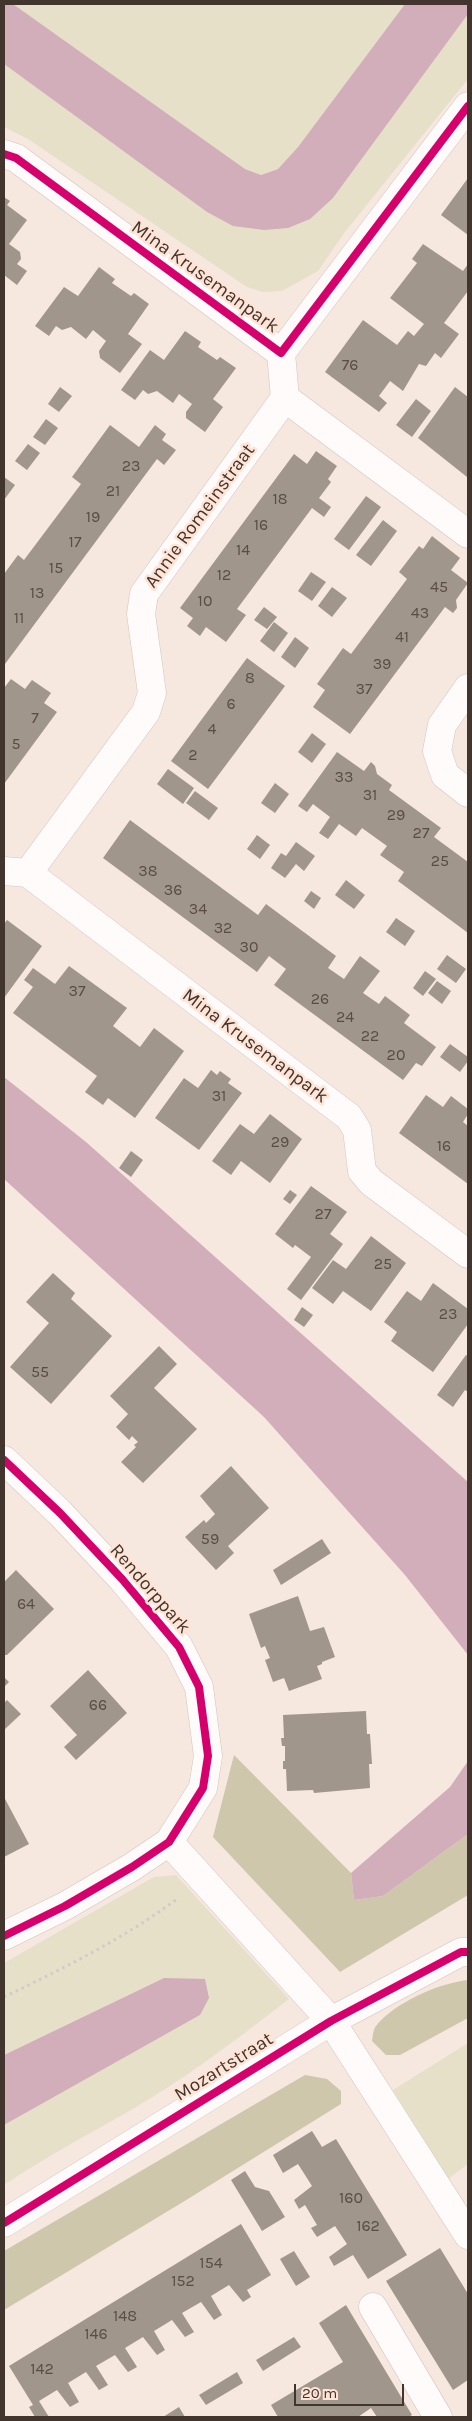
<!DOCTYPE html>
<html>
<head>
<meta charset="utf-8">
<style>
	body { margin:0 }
	#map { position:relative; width:472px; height:2421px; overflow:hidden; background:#f6e7df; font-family:Karla,sans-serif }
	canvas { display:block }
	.frame { position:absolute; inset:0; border:5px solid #41352e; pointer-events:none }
	.scale { position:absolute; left:294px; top:2384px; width:110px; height:22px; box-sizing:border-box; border:2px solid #41352e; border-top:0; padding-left:6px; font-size:15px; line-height:18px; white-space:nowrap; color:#41352e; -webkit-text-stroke:4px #ffe4d6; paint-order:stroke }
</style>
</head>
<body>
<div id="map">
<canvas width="472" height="2421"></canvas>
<div class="frame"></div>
<div class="scale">20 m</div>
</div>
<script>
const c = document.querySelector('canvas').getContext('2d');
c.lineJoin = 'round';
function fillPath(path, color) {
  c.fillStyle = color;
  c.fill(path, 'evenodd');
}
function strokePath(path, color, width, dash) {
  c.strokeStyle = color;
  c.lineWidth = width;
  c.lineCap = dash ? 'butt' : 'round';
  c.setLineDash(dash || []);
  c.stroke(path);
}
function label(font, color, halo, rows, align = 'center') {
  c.font = font + ' Karla,sans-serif';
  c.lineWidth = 5;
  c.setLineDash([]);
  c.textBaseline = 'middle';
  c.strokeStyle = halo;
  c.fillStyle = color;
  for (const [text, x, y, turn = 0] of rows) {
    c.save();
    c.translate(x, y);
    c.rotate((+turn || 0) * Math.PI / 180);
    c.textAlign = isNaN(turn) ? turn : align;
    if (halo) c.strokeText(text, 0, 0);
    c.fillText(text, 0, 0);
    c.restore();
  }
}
fillPath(new Path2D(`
	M13,4H405L298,147L278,169L261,175L245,169Z
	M468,14V79L345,232L318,271L282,291L263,292L247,287L28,139L4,127V64L207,212L333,198Z
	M176,1875L289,1999C242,2035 196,2071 146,2101C98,2130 49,2154 4,2185V2125L200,2015L164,1978L4,2055V1963L154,1877Z
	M468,2043V2164L448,2179L393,2090Z`), '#e7e0c9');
fillPath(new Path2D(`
	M234,1755L351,1873L354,1900L383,1896L468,1834V1895L340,1972L213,1837Z
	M468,1980V2018L400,2055H386L372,2041C373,2036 373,2030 376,2026C394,2003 439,1983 468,1980Z
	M305,2075L327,2079L341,2091V2104L183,2202L4,2310V2251Z`), '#cec7ab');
fillPath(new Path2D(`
	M4,4H13L245,169L261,175L278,169L298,147L405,4H468V14L333,198L310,219L288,228L264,230L233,226L207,212L4,64Z
	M4,1077L86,1142L468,1482V1655L405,1575L264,1417L4,1179Z
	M468,1761V1834L383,1896L354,1900L351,1873L450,1787Z
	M164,1978L205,1979L209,1998L200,2015L4,2125V2055Z`), '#d1aeb9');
fillPath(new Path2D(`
	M468,178V235L441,215Z
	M4,197L10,201L7,205L27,220L9,244L20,252L21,259L17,264L27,271L17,285L4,275Z
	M423,244L463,271L468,264V291L444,323L459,334L441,358L435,353L426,366L419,364L403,391L390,381L379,396L387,403L379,412L325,372L363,320L397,345L408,331L414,336L424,324L390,298L417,263L412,259Z
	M99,267L115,279L112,283L131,296L134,293L149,304L128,334L142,344L120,373L100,358L99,351L106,341L93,330L86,339L71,327L62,330L56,326L49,336L35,326L64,287L78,296Z
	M185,331L201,342L198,347L217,360L220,357L236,368L213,399L223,407L205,432L186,418V412L192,404L179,394L173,403L157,391L148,394L143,390L135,400L121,390L150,350L164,360Z
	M60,387L72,396L59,412L48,404Z
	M455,387L468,397L467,477L418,438Z
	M416,399L431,411L412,437L396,425Z
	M46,419L58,428L45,445L33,437Z
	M110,425L139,447L155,425L166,434L162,440L176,450L164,465L157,459L5,664L4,574L18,555L24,560L81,484L72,477Z
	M28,444L40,453L27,470L15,461Z
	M316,451L337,466L328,479L331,482L319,498L331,507L324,517L312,508L237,609L246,615L226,642L206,627L200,636L187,626L193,618L180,608L294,454L307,464Z
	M4,477L15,485L4,500Z
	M366,496L381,507L349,550L334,539Z
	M383,520L397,531L371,566L356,555Z
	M432,536L460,558L451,570L468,583L456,600L457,608L453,613L445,607L350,734L313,707L325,690L317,684L343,648L351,654L407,579L399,572L419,546L423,549Z
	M311,572L326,582L312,601L298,591Z
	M332,587L347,598L332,617L318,606Z
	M264,607L277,617L267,629L254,620Z
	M274,622L288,633L274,652L260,641Z
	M295,637L309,648L295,668L281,657Z
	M247,658L285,686L208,789L171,761Z
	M11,679L25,689L32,680L51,693L44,703L57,712L4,784V688Z
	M312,733L326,744L312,763L298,752Z
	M337,752L364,771L371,762L375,766L377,774L392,785L389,790L441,828L434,837L468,862V933L398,881L404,872L380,855L387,846L362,828L356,836L339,824L328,839L319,833L330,817L313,804L307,812L298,806Z
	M168,769L194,788L183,804L157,784Z
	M275,783L289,794L275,813L261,803Z
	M195,791L218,808L209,820L186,803Z
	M130,820L258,915L266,904L336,956L328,968L344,979L360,956L380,971L363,993L379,1004L385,996L410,1015L404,1023L436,1047L422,1066L416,1063L403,1080L274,985L286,969L269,956L257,972L103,858Z
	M257,835L270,845L260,859L247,849Z
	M296,842L315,856L304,871L296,864L285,878L271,868L281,853L286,856Z
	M346,880L365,895L354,909L335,895Z
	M311,891L321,898L314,909L304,901Z
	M396,918L415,931L405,946L386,932Z
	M7,920L42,946L4,998V924Z
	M447,955L466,969L456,983L437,969Z
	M69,966L127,1008L113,1026L140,1047L154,1028L184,1051L135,1118L108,1098L103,1105L85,1092L97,1076L13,1013L33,987L24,980L33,968L55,984Z
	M425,971L436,979L423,996L413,988Z
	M437,981L451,991L442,1004L428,993Z
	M450,1044L468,1057V1061L460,1072L440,1057Z
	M211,1070L217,1075L220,1071L231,1079L228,1083L242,1093L199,1150L155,1118L184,1078L198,1088Z
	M426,1095L443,1107L451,1096L468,1109V1114L463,1122L468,1126V1184L399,1133Z
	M270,1114L302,1139L270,1183L241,1161L231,1175L212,1161L240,1124L254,1134Z
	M131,1151L143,1160L131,1177L119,1168Z
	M311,1186L347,1212L330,1234L343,1244L301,1300L287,1289L311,1257L295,1245L293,1248L275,1234Z
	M290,1190L297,1195L290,1204L283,1199Z
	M371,1236L406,1263L371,1311L343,1291L333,1304L312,1288L333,1260L346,1269Z
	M53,1273L75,1293L71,1299L112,1336L51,1404L10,1367L49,1323L26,1302Z
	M433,1283L468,1309V1324L433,1372L391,1341L397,1332L384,1322L407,1291L421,1301Z
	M302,1307L313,1315L304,1327L294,1320Z
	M159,1346L177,1364L154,1388L197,1429L143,1483L121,1462L136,1447L134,1445L138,1442L132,1436L129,1440L116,1427L128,1414L110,1396Z
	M466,1355L468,1356V1392L465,1390L453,1407L437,1395Z
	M231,1466L269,1508L228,1546L234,1553L216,1570L185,1537L204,1520L206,1523L215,1514L200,1496Z
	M322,1539L331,1553L281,1585L273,1570Z
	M16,1570L54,1609L7,1655H4V1582Z
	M298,1596L310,1631L324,1627L335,1657L322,1662V1664L317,1666L322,1679L289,1691L284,1678L273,1682L265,1660L270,1658L265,1646L261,1648L249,1614Z
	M88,1670L127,1713L76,1760L64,1747L77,1735L50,1706Z
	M4,1677L9,1682L4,1687Z
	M7,1700L21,1714L4,1730V1703Z
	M366,1711L367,1734H370L372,1764H369L370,1788L314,1793L313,1790L287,1791L286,1769H283V1761H285V1746H282L281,1738H284L283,1715Z
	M4,1797L29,1844L4,1857Z
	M312,2131L322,2147L336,2139L407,2255L368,2279L353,2255L334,2266L329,2257L347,2244L335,2226L317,2237L311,2228L317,2225L305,2205L299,2209L294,2200L312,2186L298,2164L283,2173L273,2155Z
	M245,2171L255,2187L269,2191L285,2217L262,2231L231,2180Z
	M241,2224L271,2275L247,2290L251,2297L243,2302L229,2285L211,2296L222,2315L214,2320L201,2302L182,2313L194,2332L185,2337L172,2320L154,2331L165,2350L157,2355L143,2337L125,2348L137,2367L128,2372L115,2355L96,2366L108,2385L99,2390L86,2372L68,2383L79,2402L70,2407L57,2390L39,2401L49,2417H35L29,2407L33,2405L9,2366Z
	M440,2248L468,2294V2380L453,2390L386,2281Z
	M294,2251L310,2277L296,2286L280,2259Z
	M346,2305L412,2415L408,2417H377L371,2408L358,2417H278L271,2405L343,2362L319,2323Z
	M294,2337L301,2347L263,2371L256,2360Z
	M237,2372L243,2383L206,2405L199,2395Z
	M179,2407L185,2417H163Z`), '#a1968b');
const minor = new Path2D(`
	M4,154L16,158L281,353L468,106
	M285,398L468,534
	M468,688L442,725L437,751L445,775L468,793
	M4,871L28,873L349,1117L357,1130L362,1171L371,1182L468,1254
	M28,873L146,712L152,693L141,614L144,594L285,398L281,353
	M4,1460L60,1513L122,1579L179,1647L199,1687L208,1756L203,1788L169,1842L132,1867L65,1906L4,1936
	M169,1842L331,2021L468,2235
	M4,2223L331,2021L461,1952H468
	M373,2307L438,2417`);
strokePath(minor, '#d2c5bf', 29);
strokePath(new Path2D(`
	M4,1997C64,1968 123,1939 177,1899`), '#d1cac8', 3, [2.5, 4]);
strokePath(minor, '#fefbfa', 28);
strokePath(new Path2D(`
	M4,154L16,158L281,353L468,106
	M4,1460L60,1513L122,1579L179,1647L199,1687L208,1756L203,1788L169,1842L132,1867L65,1906L4,1936
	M4,2223L331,2021L461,1952H468`), '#d6006c', 8);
label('16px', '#594d45', null, [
	["76",350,365],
	["23",131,466],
	["21",113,491],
	["18",280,499],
	["19",93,517],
	["16",261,525],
	["17",75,542],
	["14",243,550],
	["15",56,568],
	["12",224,575],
	["45",439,587],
	["13",37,593],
	["10",205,601],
	["43",420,613],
	["11",19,618],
	["41",402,637],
	["39",382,664],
	["8",250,678],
	["37",364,689],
	["6",231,704],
	["7",35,718],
	["4",212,729],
	["5",16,744],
	["2",193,755],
	["33",344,777],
	["31",370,795],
	["29",396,815],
	["27",421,833],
	["25",440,861],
	["38",148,871],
	["36",173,890],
	["34",198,909],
	["32",223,928],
	["30",249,947],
	["37",77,991],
	["26",320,999],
	["24",345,1017],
	["22",370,1036],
	["20",396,1055],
	["31",219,1096],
	["29",280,1142],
	["16",444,1146],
	["27",323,1214],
	["25",383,1264],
	["23",448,1314],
	["55",40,1372],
	["59",210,1539],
	["64",26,1604],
	["66",98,1705],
	["160",351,2198],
	["162",368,2226],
	["154",211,2263],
	["152",183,2281],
	["148",125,2316],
	["146",96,2334],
	["142",42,2369]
]);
label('19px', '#41352e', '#ffe4d6', [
	["Mina Krusemanpark",205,277,36],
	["Annie Romeinstraat",200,516,-54],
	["Mina Krusemanpark",255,1046,37],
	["Rendorppark",150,1589,49],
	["Mozartstraat",224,2067,-32]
]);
</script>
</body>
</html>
